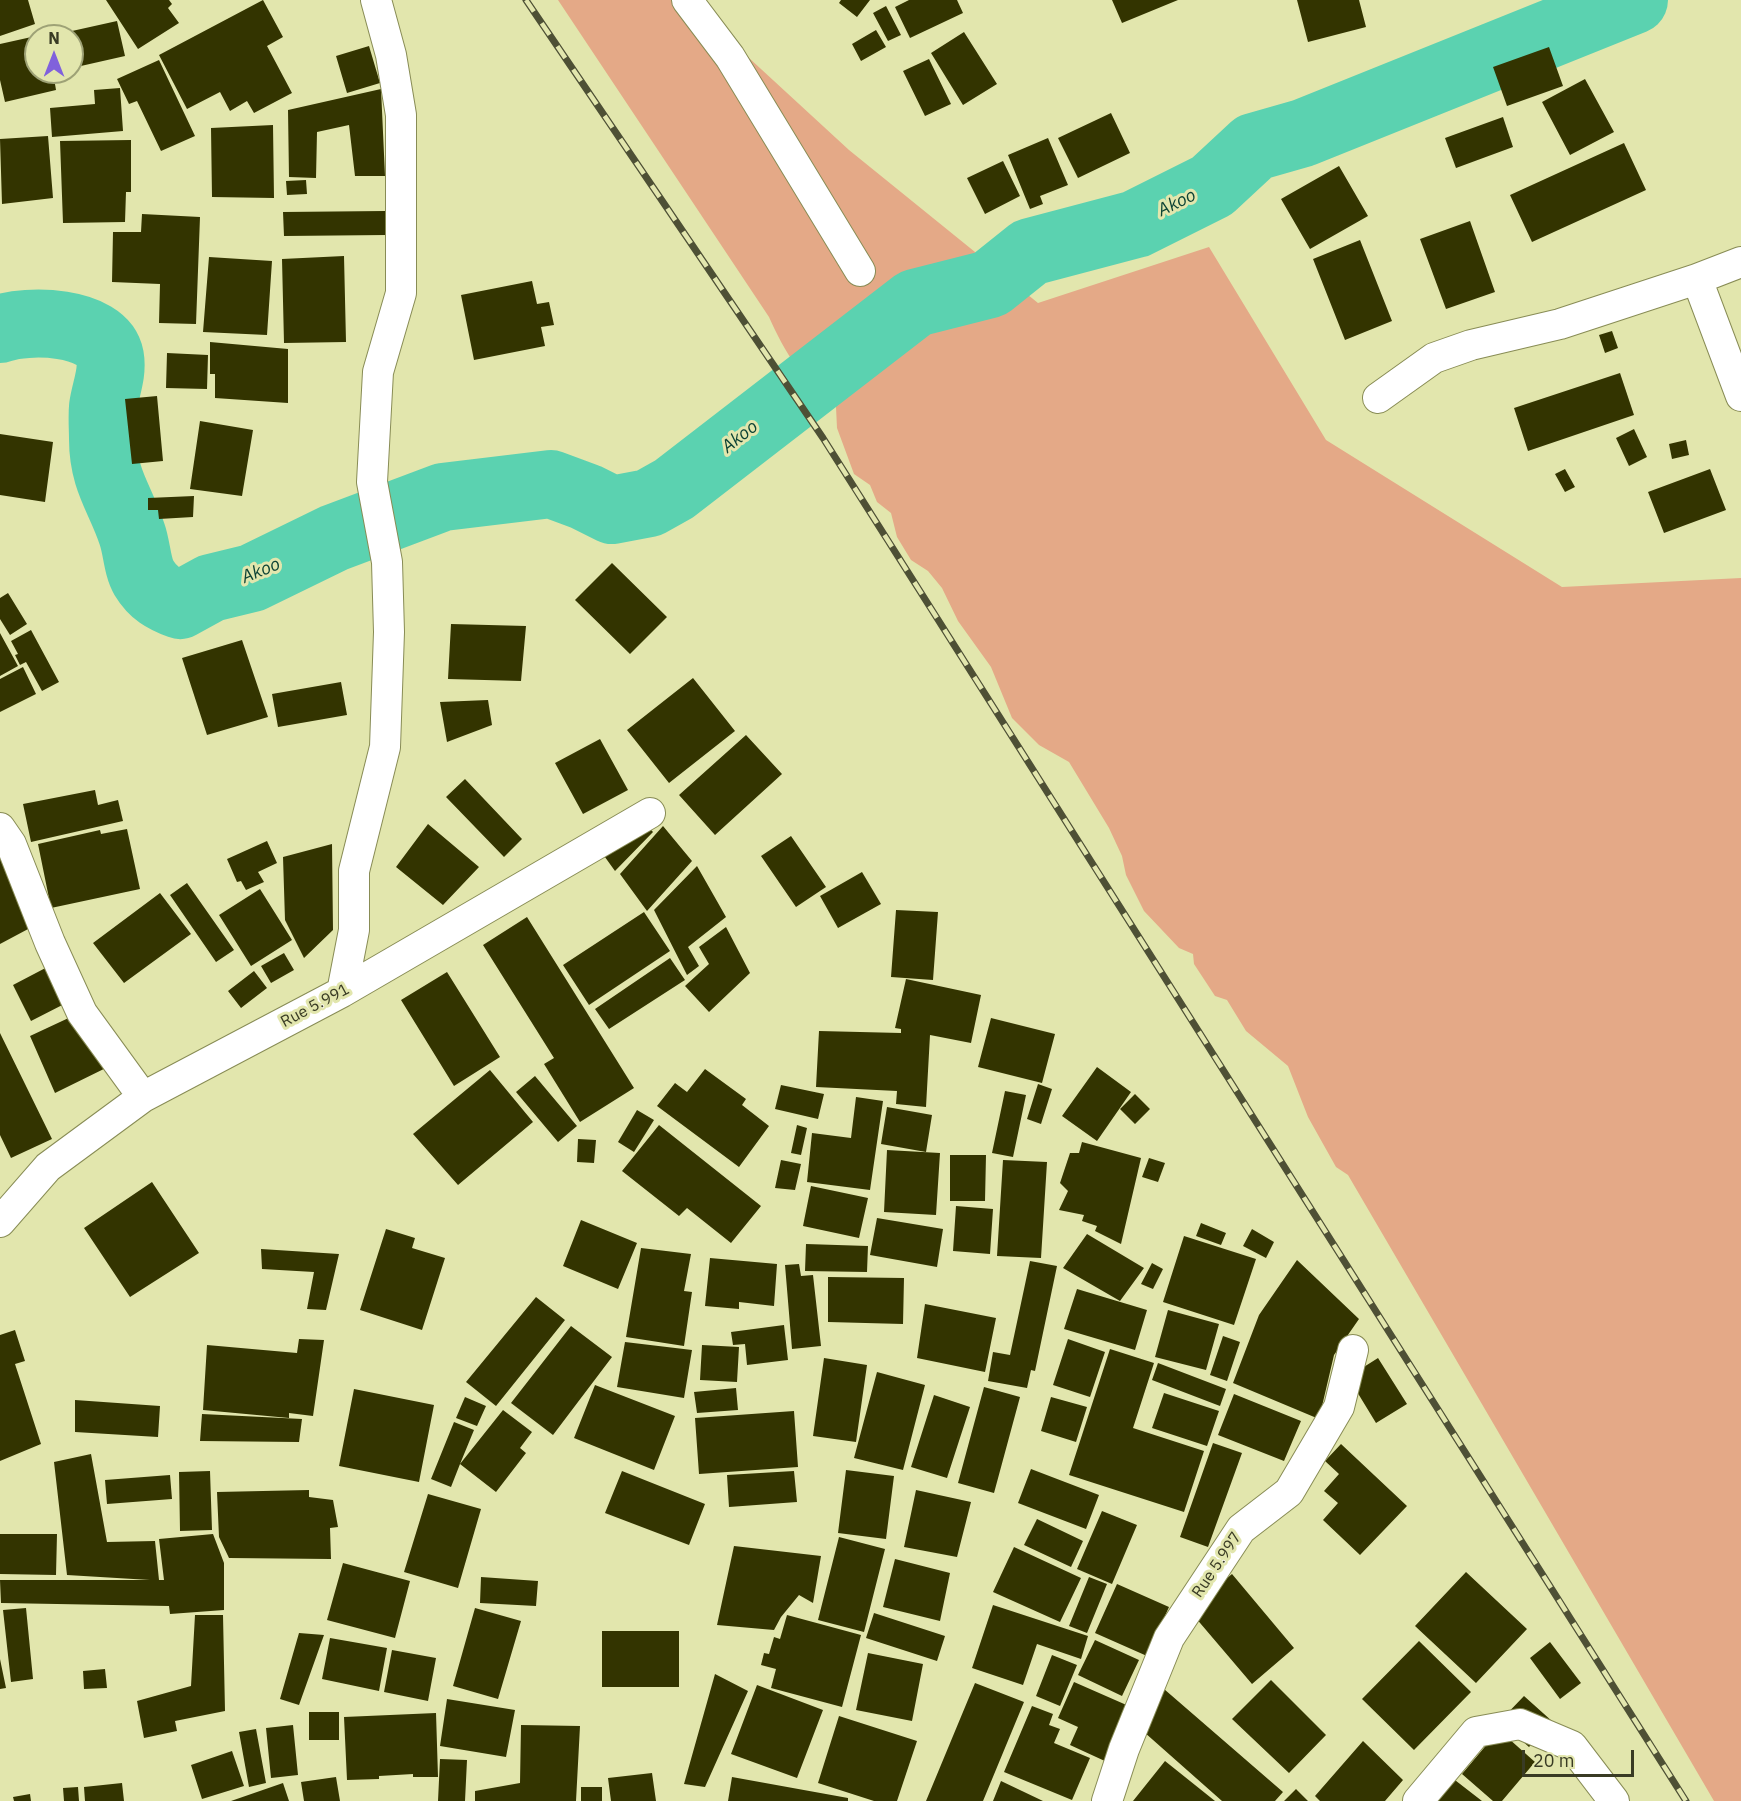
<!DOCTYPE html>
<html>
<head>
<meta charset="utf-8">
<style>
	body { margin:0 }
	#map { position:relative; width:1741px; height:1801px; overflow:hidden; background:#e2e6ad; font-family:"IBM Plex Sans",sans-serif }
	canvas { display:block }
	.north { position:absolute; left:24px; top:24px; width:60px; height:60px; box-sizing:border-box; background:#e2e6ad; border:2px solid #9ea276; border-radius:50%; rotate:0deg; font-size:16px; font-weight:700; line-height:24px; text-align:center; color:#393b24 }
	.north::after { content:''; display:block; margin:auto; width:21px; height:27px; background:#8061dc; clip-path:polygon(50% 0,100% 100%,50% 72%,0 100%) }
	.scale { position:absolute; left:1522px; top:1750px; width:112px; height:27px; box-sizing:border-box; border:3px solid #393b24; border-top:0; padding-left:8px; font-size:18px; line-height:21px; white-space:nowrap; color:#393b24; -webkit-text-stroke:4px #e2e6ad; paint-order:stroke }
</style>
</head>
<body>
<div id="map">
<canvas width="1741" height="1801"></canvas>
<div class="north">N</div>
<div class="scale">20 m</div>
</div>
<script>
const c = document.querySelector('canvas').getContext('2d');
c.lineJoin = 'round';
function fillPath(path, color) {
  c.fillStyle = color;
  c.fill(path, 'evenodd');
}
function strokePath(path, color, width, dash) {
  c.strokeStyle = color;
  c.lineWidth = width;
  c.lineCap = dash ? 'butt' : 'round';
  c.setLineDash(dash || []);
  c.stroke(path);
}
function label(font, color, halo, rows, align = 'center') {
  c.font = font + ' "IBM Plex Sans",sans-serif';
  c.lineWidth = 6;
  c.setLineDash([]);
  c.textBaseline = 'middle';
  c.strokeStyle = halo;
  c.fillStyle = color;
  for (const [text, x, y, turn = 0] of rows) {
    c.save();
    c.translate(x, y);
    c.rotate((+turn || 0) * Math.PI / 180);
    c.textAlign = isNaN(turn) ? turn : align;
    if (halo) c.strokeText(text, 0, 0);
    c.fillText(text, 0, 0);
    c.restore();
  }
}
fillPath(new Path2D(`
	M558,0H686L849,150L1038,303L1209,247L1326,440L1562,587L1741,578V1801H1714L1348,1175L1336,1167L1308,1117L1288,1066L1246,1031L1227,1000L1215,996L1194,964L1193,954L1179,948L1144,911L1126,875L1122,856L1109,828L1069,762L1039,745L1012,718L991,667L958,621L942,588L928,571L911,560L897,537L891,513L877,502L870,485L854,474L837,428L836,407C806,388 783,349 769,317Z`), '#e4a987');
strokePath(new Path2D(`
	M0,329C26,319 103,320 110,357C113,374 105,391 103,407C102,417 103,429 103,439C103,480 120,498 132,534C137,548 137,566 144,578C153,593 164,599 180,605L211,588L252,578L334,538L443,497L551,484L586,497L612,510L649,503L674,489L915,303L990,284L1030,252L1136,224L1212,186L1254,147L1303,133L1634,0`), '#5bd2b0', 68);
fillPath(new Path2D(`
	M0,0H28L35,24L0,36Z
	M106,0H169L172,4L168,8L179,23L138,49Z
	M263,0L283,37L267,46L292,93L254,113L247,101L230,111L220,92L187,109L159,55Z
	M841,0H870L857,17L839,3Z
	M909,0H957L963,13L910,38L895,7Z
	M1112,0H1178L1122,23Z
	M1297,0H1359L1366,27L1308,42Z
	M886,6L901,35L888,41L873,13Z
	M117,21L125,56L72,68V36L54,35Z
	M876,30L886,47L861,61L852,44Z
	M964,32L997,84L963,105L931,53Z
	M36,36V72H53L56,90L5,102L0,80V44Z
	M369,46L380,83L347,93L336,56Z
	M1549,47L1563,86L1507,106L1493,67Z
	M929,59L951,104L925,116L903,71Z
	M159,60L195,136L161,151L137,101L129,104L117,79Z
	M1585,79L1614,132L1570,155L1542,102Z
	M120,88L123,131L52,137L50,108L95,104L94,90Z
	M381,89L385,176H355L349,125L317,132L316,178L289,177L288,110Z
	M1111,113L1130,153L1078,178L1058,138Z
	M1503,117L1513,147L1456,168L1445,138Z
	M273,125L274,198L212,197L211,128Z
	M48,136L53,198L2,204L0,139Z
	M1048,138L1068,185L1040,196L1043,204L1030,209L1008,155Z
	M131,140V192H126L125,222L63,223L60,141Z
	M1624,143L1646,190L1532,242L1510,195Z
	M1003,161L1020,196L985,214L967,178Z
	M1339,166L1368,216L1310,249L1281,199Z
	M306,180L307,194L287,195L286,181Z
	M385,211L386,235L284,236L283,212Z
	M142,214L200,217L196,324L159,323L160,284L112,282L113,232H141Z
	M1470,221L1495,292L1446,309L1420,239Z
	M1360,240L1392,321L1345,340L1313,259Z
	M344,256L346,342L284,343L282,259Z
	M209,257L272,261L267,335L203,332Z
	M532,281L537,304L549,302L554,325L541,327L545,346L474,360L461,295Z
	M1612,331L1618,348L1605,353L1599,335Z
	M210,342L288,349V403L215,398V374H210Z
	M167,353L208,355L207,389L166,388Z
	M1620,373L1634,415L1528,451L1514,408Z
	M157,396L163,461L132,464L125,399Z
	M200,421L253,430L242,496L190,489Z
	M1634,429L1647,457L1629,466L1616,438Z
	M0,434L53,442L45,502L0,495Z
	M1686,440L1689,455L1672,459L1669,444Z
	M1565,469L1575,487L1565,492L1555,474Z
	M1710,469L1726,510L1664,533L1648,492Z
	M194,496L193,517L159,519L158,510H148V498Z
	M612,563L667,617L630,654L575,600Z
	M8,593L27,624L10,635L0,619V598Z
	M451,624L526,626L521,681L448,679Z
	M31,630L59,682L42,691L26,662L20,665L15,655L18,654L11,641Z
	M0,633L18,666L0,676Z
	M242,640L268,717L207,735L182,658Z
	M23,667L36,694L0,712V679Z
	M693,678L735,731L669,783L627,730Z
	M341,682L347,715L278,727L272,694Z
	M488,700L492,725L447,742L440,702Z
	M746,735L782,774L715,835L679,795Z
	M600,739L628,790L583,814L555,763Z
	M465,779L522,839L504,857L446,797Z
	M95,790L98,805L118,800L123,821L31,842L23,804Z
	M633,811L653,832L615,871L597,846Z
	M428,824L479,867L443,905L396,867Z
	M663,826L692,861L647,911L620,874Z
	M127,829L140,889L51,908L38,844L100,830L101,834Z
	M791,836L826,887L796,907L761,856Z
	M267,841L277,863L258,872L264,882L246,890L241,881L237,882L227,859Z
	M332,844L333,930L304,958L285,920L283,857Z
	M0,852L45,920L0,944Z
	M697,866L726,917L688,947L699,966L687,975L654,910Z
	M862,872L881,904L838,928L820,896Z
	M187,883L234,950L216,962L170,895Z
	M260,889L292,940L251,966L219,915Z
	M160,893L191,934L124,983L93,943Z
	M896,910L938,912L933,980L891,977Z
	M644,912L670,951L589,1005L563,965Z
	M527,917L634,1088L580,1122L544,1064L554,1058L483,945Z
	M726,927L750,973L709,1012L685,986L709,964L699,947Z
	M284,953L294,970L271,983L261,966Z
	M670,958L685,980L609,1029L595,1009Z
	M55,963L76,998L31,1021L13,985Z
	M254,971L267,988L241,1008L228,991Z
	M447,972L500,1057L454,1086L401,1000Z
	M906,979L981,995L971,1043L930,1035L926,1107L896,1104L897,1091L816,1087L819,1031L901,1033V1029L895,1028Z
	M90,1008L118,1062L55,1093L30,1036Z
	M991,1018L1055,1034L1042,1083L978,1067Z
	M0,1033L52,1139L11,1158L0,1135Z
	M1097,1067L1131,1092L1097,1141L1062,1116Z
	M705,1069L746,1099L742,1105L769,1126L739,1167L657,1106L675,1083L687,1092Z
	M490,1070L533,1122L458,1185L413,1134Z
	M535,1076L577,1126L558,1142L516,1092Z
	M1038,1084L1052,1089L1041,1124L1027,1119Z
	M781,1085L824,1094L818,1119L775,1109Z
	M1005,1091L1026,1095L1013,1157L992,1153Z
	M1135,1094L1150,1109L1135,1124L1120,1109Z
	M856,1097L883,1101L870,1190L807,1182L812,1133L851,1138Z
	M887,1107L932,1115L926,1152L881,1144Z
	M637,1110L654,1120L634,1152L618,1142Z
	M659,1125L761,1206L731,1243L687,1208L679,1216L622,1171Z
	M797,1125L807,1128L801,1155L791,1153Z
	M578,1139L596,1140L594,1163L577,1162Z
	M1082,1142L1141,1158L1121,1244L1095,1231L1097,1226L1082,1221L1084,1215L1059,1210L1068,1191L1060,1183L1070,1153H1079Z
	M887,1150L940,1153L936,1215L884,1212Z
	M950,1155H986L985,1201H950Z
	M1149,1158L1165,1163L1158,1182L1142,1177Z
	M781,1160L801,1164L795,1190L775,1188Z
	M1003,1160L1047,1162L1041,1258L997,1256Z
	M152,1182L199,1253L130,1297L84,1228Z
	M811,1186L868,1198L859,1238L803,1226Z
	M956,1206L993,1209L990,1254L953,1251Z
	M877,1218L943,1229L937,1267L870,1255Z
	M581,1220L637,1243L618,1289L563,1266Z
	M1201,1223L1226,1233L1221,1245L1196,1236Z
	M386,1229L415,1238L412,1248L445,1258L422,1330L360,1310Z
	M1252,1229L1274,1242L1266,1258L1243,1246Z
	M1087,1234L1144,1268L1120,1301L1063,1268Z
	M1184,1236L1256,1259L1234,1325L1163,1302Z
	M806,1244L868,1246L867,1272L805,1271Z
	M641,1248L691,1254L684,1291L692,1292L684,1346L626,1337Z
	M261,1249L339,1254L326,1310L307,1309L314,1272L262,1269Z
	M710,1258L777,1264L774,1306L739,1302V1309L705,1306Z
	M1297,1260L1359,1319L1334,1355L1319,1419L1233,1383L1259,1315Z
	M1030,1261L1057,1266L1035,1371L1031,1370L1027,1388L988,1381L993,1352L1010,1355Z
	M1152,1263L1163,1269L1153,1289L1141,1284Z
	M799,1264L801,1276L813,1275L821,1346L792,1349L785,1265Z
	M828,1277L904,1278L903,1324L828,1322Z
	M1077,1289L1147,1310L1135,1350L1064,1329Z
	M536,1297L565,1320L496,1406L466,1382Z
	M925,1304L996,1318L985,1372L917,1358Z
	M1168,1310L1219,1324L1206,1370L1155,1357Z
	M784,1325L788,1360L747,1365L745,1344L733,1345L731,1332Z
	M571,1326L612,1357L553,1435L511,1403Z
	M15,1330L25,1361L15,1364L41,1444L0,1461V1335Z
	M1223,1336L1240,1342L1227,1381L1210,1375Z
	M299,1339L324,1340L313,1416L289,1413V1418L203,1410L207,1345L297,1353Z
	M1068,1339L1105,1352L1090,1397L1053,1385Z
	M625,1342L692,1350L684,1398L617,1387Z
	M702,1345L739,1347L737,1382L700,1380Z
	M1110,1349L1154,1363L1133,1428L1204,1451L1184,1512L1069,1475Z
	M824,1358L867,1365L856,1442L813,1436Z
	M1378,1358L1407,1404L1376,1423L1348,1377Z
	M1158,1363L1226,1389L1220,1406L1152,1380Z
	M877,1372L925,1385L903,1470L854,1458Z
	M595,1385L675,1416L654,1470L574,1438Z
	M984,1387L1020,1397L994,1493L958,1483Z
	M736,1388L738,1410L697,1413L694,1392Z
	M354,1389L434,1405L419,1482L339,1466Z
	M1164,1393L1219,1411L1207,1446L1152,1428Z
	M1234,1394L1301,1421L1284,1461L1218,1435Z
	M934,1395L970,1407L947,1478L911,1467Z
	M465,1397L486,1406L477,1426L456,1418Z
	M1051,1397L1087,1407L1076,1442L1041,1431Z
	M75,1400L160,1406L158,1437L75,1432Z
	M503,1410L532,1432L520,1448L526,1453L496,1492L460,1464L451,1487L431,1479L454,1422L474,1430L460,1464Z
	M794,1411L798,1467L699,1474L695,1418Z
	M202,1414L302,1419L299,1442L200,1441Z
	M1213,1443L1242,1453L1208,1547L1180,1537Z
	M1341,1444L1407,1506L1360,1555L1323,1520L1338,1503L1324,1491L1339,1474L1325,1461Z
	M91,1454L107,1542L155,1541L159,1580H164L159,1539L213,1534L224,1563V1610L170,1614L169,1606L1,1603L0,1580H150L67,1575L54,1462Z
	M1031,1469L1099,1495L1086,1529L1018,1503Z
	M846,1470L894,1476L886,1539L838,1533Z
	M210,1471L212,1530L180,1531L179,1472Z
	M622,1471L705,1504L689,1545L605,1513Z
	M794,1471L797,1502L729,1507L727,1475Z
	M170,1475L172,1499L107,1504L105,1480Z
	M309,1490V1497L333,1500L338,1527L330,1528L331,1559L229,1558L219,1537L217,1492Z
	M916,1490L971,1502L957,1557L904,1547Z
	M428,1494L481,1509L458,1588L404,1572Z
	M1102,1511L1137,1525L1112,1584L1077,1569Z
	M1037,1519L1083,1541L1071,1567L1024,1545Z
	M0,1534H57L56,1575L0,1574Z
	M839,1537L885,1549L864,1632L818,1620Z
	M734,1546L821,1556L813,1603L799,1595L781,1617L774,1630L717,1625Z
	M1014,1547L1081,1578L1060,1622L993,1592Z
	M895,1559L950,1573L940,1621L883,1607Z
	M343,1563L410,1581L395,1638L327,1620Z
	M1466,1572L1527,1629L1476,1683L1415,1626Z
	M1232,1574L1294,1648L1252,1684L1189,1610Z
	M481,1577L538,1581L536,1606L480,1603Z
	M1089,1577L1107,1584L1087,1633L1069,1626Z
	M1117,1584L1169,1607L1147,1656L1095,1633Z
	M993,1605L1088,1636L1081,1659L1037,1644L1023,1685L972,1668Z
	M26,1608L33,1679L11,1682L3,1610Z
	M475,1608L521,1621L498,1699L453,1686Z
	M874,1613L945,1636L937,1661L866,1638Z
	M195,1615H223L225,1711L175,1721L177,1731L144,1738L137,1701L191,1686Z
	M787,1615L861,1635L842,1707L771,1688L776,1669L761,1665L764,1653L769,1654L774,1637L780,1639Z
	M602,1631H679V1687H602Z
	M299,1633L324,1635L299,1705L280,1699Z
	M330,1638L387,1648L379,1691L322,1679Z
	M1095,1640L1139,1660L1122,1696L1078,1675Z
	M1419,1641L1471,1692L1414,1750L1362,1699Z
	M1550,1642L1581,1683L1560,1699L1530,1658Z
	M392,1650L436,1658L428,1701L384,1692Z
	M868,1653L923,1664L912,1721L856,1710Z
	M1052,1655L1077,1665L1060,1706L1036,1696Z
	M0,1659L6,1688L0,1689Z
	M105,1669L107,1688L84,1689L83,1671Z
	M715,1674L748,1691L705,1787L684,1784Z
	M1271,1680L1326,1735L1289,1773L1232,1719Z
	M1074,1682L1131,1707L1107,1762L1070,1745L1078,1727L1058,1718Z
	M975,1683L1024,1702L983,1801H926Z
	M757,1685L823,1710L797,1778L731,1754Z
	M1164,1689L1283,1792L1275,1801H1222L1144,1732Z
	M1524,1696L1553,1722L1529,1747L1500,1721Z
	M447,1699L515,1710L506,1757L440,1746Z
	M1032,1706L1053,1714L1049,1725L1060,1729L1054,1743L1090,1758L1072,1800L1004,1772Z
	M309,1712H339V1740H309Z
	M436,1713L438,1777H413V1774L379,1776V1779L347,1780L344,1717Z
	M839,1716L917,1741L897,1801H874L818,1783Z
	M293,1725L298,1775L271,1778L266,1728Z
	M521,1725L580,1726L576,1801H475V1791L520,1783Z
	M256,1729L266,1783L249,1787L239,1732Z
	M1499,1730L1535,1762L1502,1801H1493L1462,1774Z
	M1363,1741L1403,1780L1385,1801H1320L1315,1796Z
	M232,1751L244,1786L202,1799L191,1765Z
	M440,1759L467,1760L465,1801H438Z
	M1165,1761L1215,1801H1133Z
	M652,1773L656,1801H611L608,1778Z
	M336,1777L340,1801H304L301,1782Z
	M732,1777L848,1798V1801H728Z
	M1451,1777L1482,1801H1433Z
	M1001,1781L1043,1801H993Z
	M122,1783L124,1801H85L84,1787Z
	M283,1783L289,1801H231Z
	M78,1787L79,1801H64L63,1788Z
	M581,1787H602V1801H581Z
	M1296,1789L1308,1801H1284Z
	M30,1794L31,1801H14L13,1797Z`), '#333400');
const minor = new Path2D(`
	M687,0L730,57L860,271
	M1697,279L1741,396
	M1378,398L1434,358L1471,345L1560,324L1697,279L1741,262
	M0,828L11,844L50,943L82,1013L143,1097
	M342,992L354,930V871L385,747L389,632L387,562L372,482L378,372L401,293V115L391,55L376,0
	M0,1222L48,1167L143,1097L342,992L650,813
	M1107,1801L1124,1749L1169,1638L1241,1529L1289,1492L1339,1407L1353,1350
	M1418,1801L1476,1732L1520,1724L1572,1746L1614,1801`);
strokePath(minor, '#888c55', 32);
strokePath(minor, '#fff', 30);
const rail = new Path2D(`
	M526,0L823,438L1686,1801`);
strokePath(rail, '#4e5035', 7);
strokePath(rail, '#e2e6ad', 4.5, [14]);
label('16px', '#393b24', '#e2e6ad', [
	["Rue 5.991",315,1006,-28],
	["Rue 5.997",1217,1565,-56]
]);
label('italic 18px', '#0d4335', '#e2e6ad', [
	["Akoo",1177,203,-26],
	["Akoo",740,437,-38],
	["Akoo",261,571,-22]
]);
</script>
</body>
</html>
